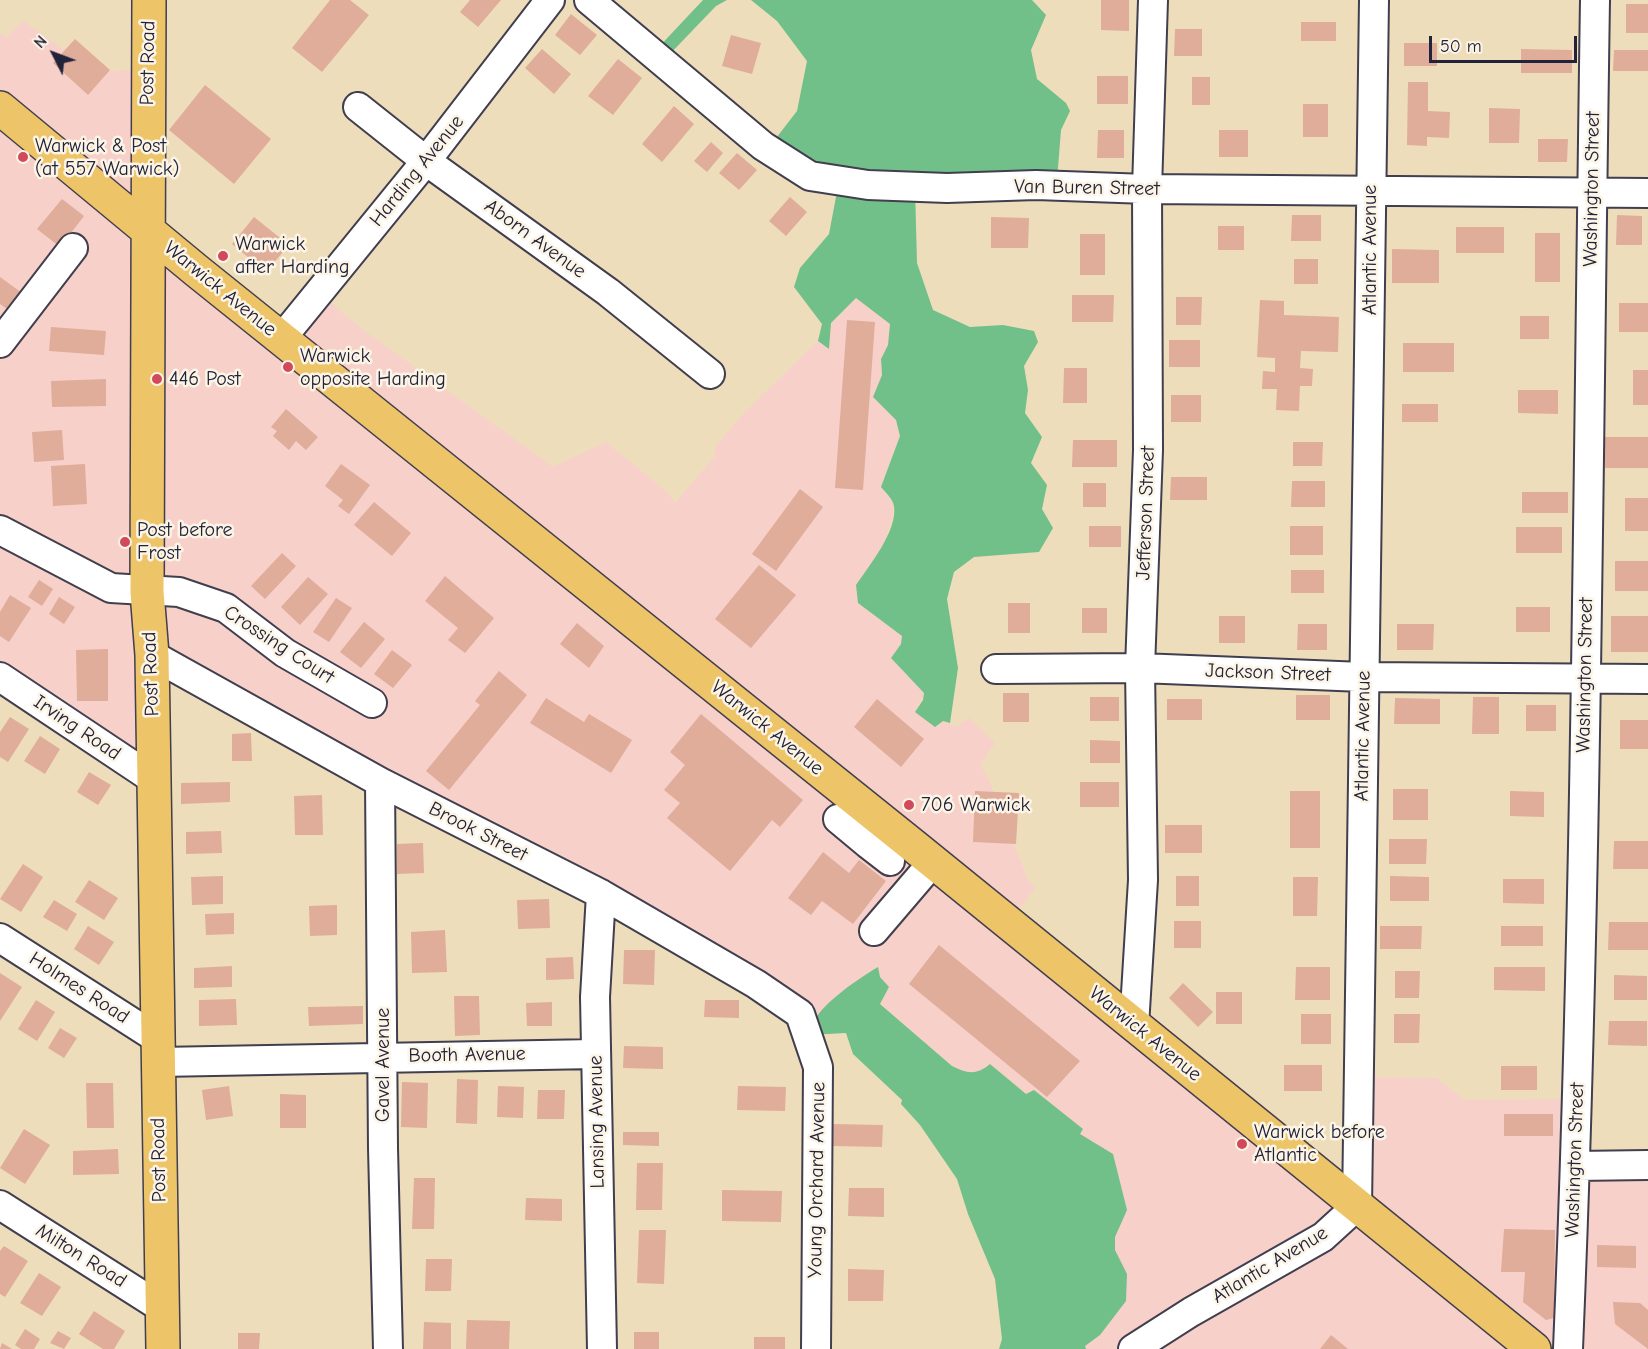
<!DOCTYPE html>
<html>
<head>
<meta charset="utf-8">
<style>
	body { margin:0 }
	#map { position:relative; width:1648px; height:1349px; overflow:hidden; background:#edb; font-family:"Comic Neue",sans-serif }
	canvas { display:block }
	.north { position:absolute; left:24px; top:24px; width:60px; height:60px; -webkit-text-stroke:4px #fcf5e5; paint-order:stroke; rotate:312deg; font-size:16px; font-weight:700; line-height:24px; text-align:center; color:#22223b }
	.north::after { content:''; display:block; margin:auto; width:21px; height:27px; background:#22223b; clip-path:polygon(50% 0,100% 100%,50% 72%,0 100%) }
	.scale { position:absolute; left:1429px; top:36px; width:148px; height:27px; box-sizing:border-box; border:3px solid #22223b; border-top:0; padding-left:8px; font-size:18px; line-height:21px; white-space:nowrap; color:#22223b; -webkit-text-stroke:4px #fcf5e5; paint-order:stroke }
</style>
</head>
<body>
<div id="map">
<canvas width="1648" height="1349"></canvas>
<div class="north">N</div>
<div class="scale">50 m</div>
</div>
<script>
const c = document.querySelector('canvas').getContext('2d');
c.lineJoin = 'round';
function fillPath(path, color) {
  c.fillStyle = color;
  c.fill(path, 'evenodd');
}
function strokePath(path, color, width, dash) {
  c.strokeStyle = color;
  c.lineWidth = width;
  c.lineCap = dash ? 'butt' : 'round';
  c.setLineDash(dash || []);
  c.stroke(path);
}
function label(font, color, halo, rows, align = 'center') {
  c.font = font + ' "Comic Neue",sans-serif';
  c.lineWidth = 5;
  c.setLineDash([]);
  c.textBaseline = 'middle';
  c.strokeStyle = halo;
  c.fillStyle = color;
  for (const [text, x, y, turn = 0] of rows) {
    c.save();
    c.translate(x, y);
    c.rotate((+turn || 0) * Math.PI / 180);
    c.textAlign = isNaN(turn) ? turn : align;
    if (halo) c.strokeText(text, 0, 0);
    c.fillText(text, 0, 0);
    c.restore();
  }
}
fillPath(new Path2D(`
	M24,21L94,72L145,69V228L267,327L318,292L362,329L553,467L606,442L668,493L675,503L715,456V447L744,413L818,341L829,349L831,323L856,298L890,324L889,345L881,359L882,375L873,397L896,420L900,436L881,486L894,504L893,516L882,548L856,585L858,603L902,636L901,644L891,658L924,693L915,712L957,726L970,718L995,743L980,765L986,773L1028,880L1035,888L1010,921L1354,1202L1358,1077L1437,1078L1464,1100L1574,1099V1161L1648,1163V1349H1086L1080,1333L1026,1094L991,1064L982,1071L965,1073L952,1066L880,1003L810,1025L153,655V768L0,674V33L6,37Z`), '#f7d0ca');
fillPath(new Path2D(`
	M703,0H727L716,6L666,58L656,50Z
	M751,0H1032L1046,15L1031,50L1037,79L1066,103L1070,111L1061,130L1057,180L915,188L917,263L933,310L970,327L1003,325L1034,331L1038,342L1024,366L1028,390L1025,413L1042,437L1031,463L1047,485L1042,509L1053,528L1039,552L974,557L954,572L947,599L958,668L950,723L943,721L935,727L915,712L923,700L924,693L891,658L901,644L902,636L858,603L856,585C869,566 898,530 894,506C893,499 885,492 881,487L900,436L896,420L873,397L882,375L881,359L888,345L890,324L856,298L831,323L829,349L818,341L822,324L794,287L800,268L829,234L839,181L770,146L797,111L807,61L777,21Z
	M878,967L880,977L889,987L880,1004L952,1066C967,1074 977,1075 990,1064L1026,1094L1034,1090L1083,1129L1080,1134L1113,1154L1127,1210L1115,1237V1250L1127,1274L1126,1301L1100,1335L1085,1346L1086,1349H999L1002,1339L995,1279L968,1214L957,1179L920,1125L901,1104L902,1100L853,1054L846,1033L809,1035C811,1009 857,980 878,967Z`), '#71bf89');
fillPath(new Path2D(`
	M330,0H350L369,15L322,72L292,48Z
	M470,0H501L478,27L460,12Z
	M1101,0H1129V31L1101,30Z
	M1626,4H1648V33H1626Z
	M571,14L597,35L580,55L555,35Z
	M1301,22H1336V41H1301Z
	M1175,29H1202V56H1174Z
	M731,35L761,43L752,74L722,66Z
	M75,39L110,70L88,95L53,63Z
	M1404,43H1437V66H1404Z
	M542,49L571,74L554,94L525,68Z
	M1521,49L1572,50V73H1521Z
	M1614,50H1648V71H1613Z
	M618,59L642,78L613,115L588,96Z
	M1097,76H1128V104H1097Z
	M1192,77H1210V105H1192Z
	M1408,82H1428V111L1450,112L1449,138L1427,137V146L1407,145Z
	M205,85L271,139L234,184L169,130Z
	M1303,104H1328V137H1303Z
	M674,106L694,124L662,162L642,144Z
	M1489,108L1520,109L1519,143H1489Z
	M1098,130H1124V158H1097Z
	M1219,130H1248V157H1219Z
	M1538,139H1568L1567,162H1538Z
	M711,142L723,153L707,172L694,161Z
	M737,153L757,170L739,190L719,173Z
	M790,197L807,212L786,236L769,221Z
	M62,199L84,216L60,247L37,229Z
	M1292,215H1321V241H1291Z
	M1617,215L1642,216V245H1616Z
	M254,217L289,245L266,272L232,244Z
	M991,217L1029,218L1028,248H991Z
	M1218,226H1244V250H1218Z
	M1456,227H1504V253H1456Z
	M1535,233H1560V282H1535Z
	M1080,234H1105V275H1080Z
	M1392,249L1439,250V283H1392Z
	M1294,259H1318V284H1294Z
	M0,277L22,293L10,311L0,304Z
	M1072,295H1114L1113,322H1072Z
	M1176,297H1202L1201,325H1176Z
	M1260,300L1284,301V315L1339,317L1338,352L1301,351L1300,368L1313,369L1312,386H1300L1299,411L1276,410L1277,389H1262L1263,371L1275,372V358L1257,357Z
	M1619,303H1648V332H1619Z
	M1520,316H1549V339H1520Z
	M847,320L875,322L863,490L835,488Z
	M51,327L106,331L104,355L49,351Z
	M1169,340H1200V367H1169Z
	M1403,343H1454V372H1403Z
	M1064,368H1087V403H1063Z
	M1633,370H1648V405H1633Z
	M106,379V406L52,407L51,381Z
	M1518,390H1558V414L1518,413Z
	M1171,395H1201V422H1171Z
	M1402,404H1438V422H1402Z
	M286,409L318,437L306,450L296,441L289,450L273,436L277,431L271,427Z
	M62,430L64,460L34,462L32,432Z
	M1605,437H1648V468H1605Z
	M1073,440H1117V467H1072Z
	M1293,442H1323L1322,466H1293Z
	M85,464L87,504L53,506L51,466Z
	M341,464L370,485L349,514L338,506L343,500L325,486Z
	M1171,477H1207V500H1170Z
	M1292,481H1325V507H1291Z
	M1083,483H1106V507H1083Z
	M800,489L823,507L776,571L752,554Z
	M1522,492H1568V513H1522Z
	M1625,498H1648V531H1625Z
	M374,502L411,533L392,556L354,525Z
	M1089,526H1121V547H1089Z
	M1290,526H1323V555H1290Z
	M1516,527H1562V553H1516Z
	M282,553L296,566L265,599L251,586Z
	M1615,561H1648V591H1615Z
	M759,565L796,595L751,648L715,619Z
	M1291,570H1324V593H1291Z
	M445,576L494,618L465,653L448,640L458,628L425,601Z
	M308,577L328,594L300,625L281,607Z
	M39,580L53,589L42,606L28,597Z
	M10,595L31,608L9,642L0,636V612Z
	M59,597L75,607L64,624L49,614Z
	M336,598L352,608L329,642L313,632Z
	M1008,603H1030V633H1008Z
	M1516,607H1550V632H1516Z
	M1082,608H1107V633H1082Z
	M1219,616H1245V643H1219Z
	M1611,616H1648V652H1611Z
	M364,622L385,639L361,668L340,652Z
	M577,623L604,646L589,668L560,644Z
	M1298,624H1327V650H1297Z
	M1397,624H1434L1433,650H1397Z
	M108,649V701H77L76,650Z
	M392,650L412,665L393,688L374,674Z
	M499,671L527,695L449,790L426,771L480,705L475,701Z
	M1003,693H1029V722H1003Z
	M1296,695H1330V720H1296Z
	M1090,697H1119V721H1090Z
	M1473,697H1499V734H1472Z
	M546,698L584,722L589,714L632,740L611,773L530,723Z
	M1395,698L1440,699V724H1394Z
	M877,699L924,739L901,767L854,727Z
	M1167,699H1202V720H1167Z
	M1526,705H1556V731H1526Z
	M701,714L803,800L780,827L772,820L730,871L667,818L680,803L664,790L685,765L670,752Z
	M10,717L29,729L8,762L0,757V732Z
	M1620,720H1648V749H1620Z
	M251,733L252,761H232V734Z
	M40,736L60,749L45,774L24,761Z
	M1090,740L1120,741V763H1090Z
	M89,772L111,785L98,805L77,792Z
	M230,782V802L181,804V783Z
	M1080,782H1119V807H1080Z
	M1393,789H1428V820H1393Z
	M975,791L1019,793L1016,844L973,842Z
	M1290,791H1320V848H1290Z
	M1510,791L1544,792V817L1510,816Z
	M322,795L323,835H295L294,796Z
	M1165,825H1202V853H1165Z
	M221,831L222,853L186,854V832Z
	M1389,839H1427L1426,864H1389Z
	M1614,841H1648V869H1613Z
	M423,843L424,873L397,874V844Z
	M823,852L849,873L859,860L886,881L853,924L822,901L811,915L788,898Z
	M23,864L43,877L21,912L0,899Z
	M223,876V904L192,905L191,877Z
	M1176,876H1199V906H1176Z
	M1390,876L1429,877V901H1390Z
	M1293,877H1318L1317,916H1293Z
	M1503,879H1544V904L1503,903Z
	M89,880L118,898L104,920L75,902Z
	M549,899L550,928L518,929L517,900Z
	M54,900L77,914L67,931L43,917Z
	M337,905V935L310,936L309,906Z
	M234,913V934L206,935L205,914Z
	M1174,921H1201V948H1174Z
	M1609,922H1648V950H1608Z
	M88,926L114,942L99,965L74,949Z
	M1380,926H1422L1421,949H1380Z
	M1501,926H1543V946H1501Z
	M445,930L447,972L412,973L411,932Z
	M939,945L1080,1061L1047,1097L909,984Z
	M624,950H655L654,985L623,984Z
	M573,957L574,979L546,980V958Z
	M232,966V987L194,988V968Z
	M1296,967H1330V1000H1295Z
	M1494,967H1545V991L1494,990Z
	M1395,971H1420L1419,998H1395Z
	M0,973L22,987L0,1021Z
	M1614,975L1647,976V1000H1614Z
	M1183,983L1213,1012L1198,1027L1169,998Z
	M1216,992H1242V1024H1216Z
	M454,996H479L480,1035L455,1036Z
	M236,999L237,1025L199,1026V1000Z
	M36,1000L55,1012L37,1041L18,1029Z
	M705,1000H739V1018L704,1017Z
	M552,1002V1026H527L526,1003Z
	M363,1006V1024L309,1026L308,1007Z
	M1301,1014H1331V1044H1301Z
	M1394,1014H1420L1419,1043H1394Z
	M1609,1021H1647V1046L1608,1045Z
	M60,1028L77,1038L64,1058L48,1048Z
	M624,1046L663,1047V1069L623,1068Z
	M1284,1065H1322V1091H1284Z
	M1501,1066H1537V1090H1501Z
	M457,1079L478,1080L477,1124L456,1123Z
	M402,1082L428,1083L427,1128L401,1127Z
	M86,1083H113L114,1128H87Z
	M229,1086L233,1116L206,1120L202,1090Z
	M498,1086L524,1087L523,1118L497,1117Z
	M738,1086L786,1087L785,1111L737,1110Z
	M538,1090H565L564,1119H537Z
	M280,1094L306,1095V1128H280Z
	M1504,1114H1553V1136H1504Z
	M833,1124L883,1125L882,1147L832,1146Z
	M24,1129L50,1145L25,1184L0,1168Z
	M623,1132H659V1146L623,1145Z
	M118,1149L119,1174L73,1175V1151Z
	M637,1163H663L662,1210H636Z
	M414,1178H435L434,1229H412Z
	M849,1188H884V1217L848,1216Z
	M722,1190L782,1191L781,1222L722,1221Z
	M526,1198L562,1199V1221L525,1220Z
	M1504,1229L1555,1230L1554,1318L1546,1320L1523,1302L1525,1272H1501Z
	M639,1230H666L664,1284L637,1283Z
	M1597,1245L1636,1246V1268L1597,1267Z
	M4,1246L28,1261L5,1297L0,1294V1251Z
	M426,1259H452L451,1291H425Z
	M848,1269L884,1270L883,1301H848Z
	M39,1273L61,1287L42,1316L20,1303Z
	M1613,1302L1640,1303L1648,1310V1349L1615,1324Z
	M94,1311L125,1331L114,1349H103L79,1334Z
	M467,1320L510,1321L509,1349H466Z
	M424,1322L451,1323V1349H423Z
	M25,1329L40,1339L34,1349H21L15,1345Z
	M58,1331L71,1338L64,1349L50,1343Z
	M634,1332H659V1349H634Z
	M238,1333H260L259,1349H238Z
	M1331,1335L1348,1349H1320Z
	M754,1337H785V1349H754Z
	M2,1343L12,1349H0Z`), '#dfad9a');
const minor = new Path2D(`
	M589,0L763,146L810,176L868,185L947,188L1036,185L1147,189L1648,193
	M358,107L426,161L608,292L710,374
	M281,339L426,161L550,0
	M0,343L73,248
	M0,530L111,588L179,592L226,608L285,653L372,703
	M152,655L380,782L601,894L756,984L800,1014L818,1067L816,1349
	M996,669L1140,668L1363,677L1648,679
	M0,677L153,779
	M380,782L383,1148L388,1349
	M838,819L868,844
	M885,822L868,844L890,861
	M601,894L595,997L602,1349
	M874,931L933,862
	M0,938L158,1039
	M1134,1026L1143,880L1140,668L1148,450L1147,189L1153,0
	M159,1062L595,1054
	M1576,1166L1648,1165
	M0,1205L162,1308
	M1133,1349L1191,1312L1323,1237L1357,1206L1374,0
	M1568,1349C1587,900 1588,450 1595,0`);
const major = new Path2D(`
	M149,0L147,592L152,655L163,1349
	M0,108L197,271L915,847L1534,1349`);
strokePath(minor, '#413e4e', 32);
strokePath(major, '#413e4e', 36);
strokePath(minor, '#fff', 28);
strokePath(major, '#eec469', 33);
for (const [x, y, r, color] of [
	[23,157,6,"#d1495b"],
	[223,256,6,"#d1495b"],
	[288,367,6,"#d1495b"],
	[157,379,6,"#d1495b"],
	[125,542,6,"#d1495b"],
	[909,805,6,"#d1495b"],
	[1242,1144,6,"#d1495b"]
]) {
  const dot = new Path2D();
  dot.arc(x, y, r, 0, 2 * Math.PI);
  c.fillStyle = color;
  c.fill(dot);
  strokePath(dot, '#fcf5e5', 2);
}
label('20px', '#22223b', '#fcf5e5', [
	["Post Road",148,63,-89],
	["Harding Avenue",417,171,-51],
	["Van Buren Street",1087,188,1],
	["Washington Street",1592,189,-89],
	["Aborn Avenue",535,239,36],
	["Atlantic Avenue",1370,250,-90],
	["Warwick Avenue",220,289,39],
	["Jefferson Street",1146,513,-88],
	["Crossing Court",279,645,33],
	["Jackson Street",1268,673,2],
	["Post Road",151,674,-92],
	["Washington Street",1585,675,-89],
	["Irving Road",77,728,34],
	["Warwick Avenue",767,728,39],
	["Atlantic Avenue",1363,736,-89],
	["Brook Street",478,832,27],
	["Holmes Road",79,988,33],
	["Warwick Avenue",1145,1034,39],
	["Booth Avenue",467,1055,-1],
	["Gavel Avenue",383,1065,-90],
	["Lansing Avenue",597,1122,-91],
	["Post Road",159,1160,-91],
	["Washington Street",1575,1160,-88],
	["Young Orchard Avenue",817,1180,-89],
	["Milton Road",81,1256,32],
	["Atlantic Avenue",1270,1265,-31]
]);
label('20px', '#22223b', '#fcf5e5', [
	["Warwick & Post",35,146],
	["(at 557 Warwick)",35,169],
	["Warwick",235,244],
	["after Harding",235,267],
	["Warwick",300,356],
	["opposite Harding",300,379],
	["446 Post",169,379],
	["Post before",137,530],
	["Frost",137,553],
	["706 Warwick",921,805],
	["Warwick before",1254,1132],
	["Atlantic",1254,1155]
], 'left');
</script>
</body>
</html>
